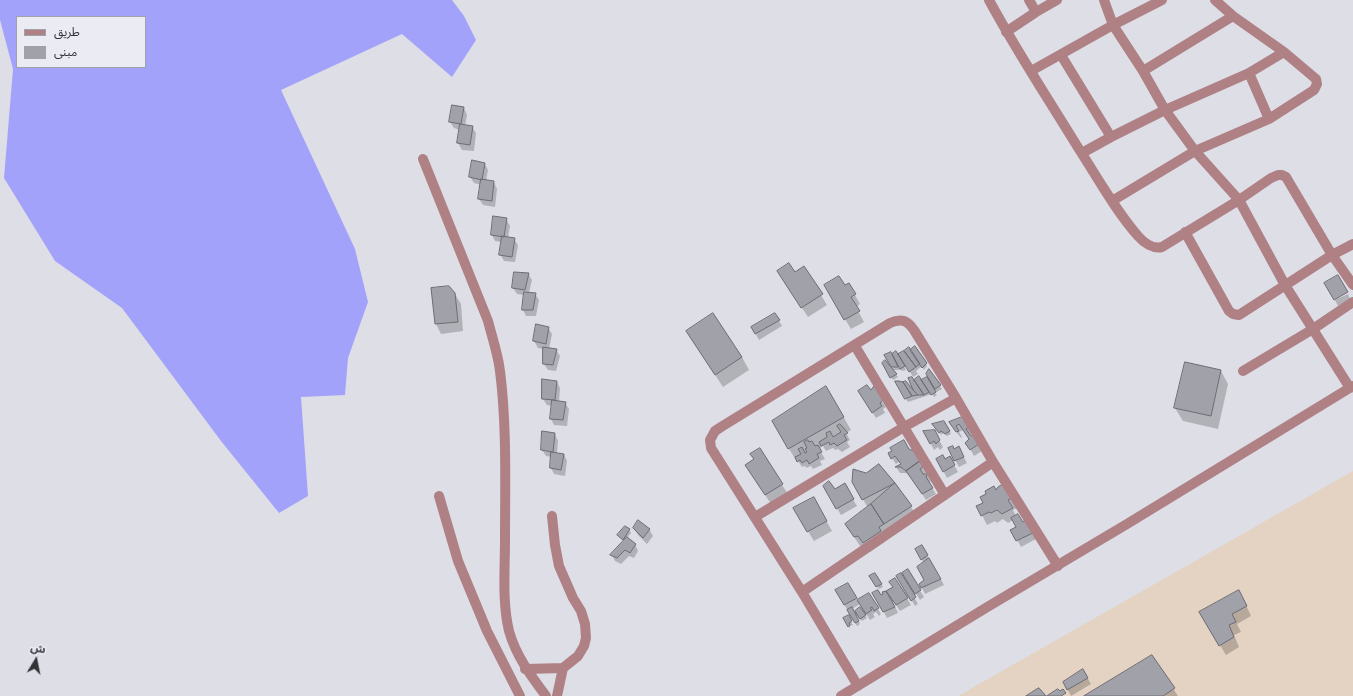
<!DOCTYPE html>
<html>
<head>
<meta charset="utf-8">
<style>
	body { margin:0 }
	#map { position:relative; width:1353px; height:696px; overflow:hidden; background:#dedee7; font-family:"Archivo Narrow","Noto Sans Arabic",sans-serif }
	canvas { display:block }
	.legend { position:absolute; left:16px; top:16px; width:130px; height:52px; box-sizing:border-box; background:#ebebf4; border:1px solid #a1a1a8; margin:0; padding:5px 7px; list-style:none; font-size:12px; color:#313235 }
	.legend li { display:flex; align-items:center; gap:8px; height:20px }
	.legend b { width:20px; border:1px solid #a1a1a8 }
	.north { position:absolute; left:16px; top:640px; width:40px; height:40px; -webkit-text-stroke:3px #ebebf4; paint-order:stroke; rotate:10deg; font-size:11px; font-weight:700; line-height:16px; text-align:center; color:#313235 }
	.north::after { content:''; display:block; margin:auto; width:14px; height:18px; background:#313235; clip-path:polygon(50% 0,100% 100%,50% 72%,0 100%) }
</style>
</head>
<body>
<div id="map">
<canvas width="1353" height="696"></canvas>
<ul class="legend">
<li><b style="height:5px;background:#af8185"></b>طريق</li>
<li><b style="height:11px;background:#a1a1aa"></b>مبنى</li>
</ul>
<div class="north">ش</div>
</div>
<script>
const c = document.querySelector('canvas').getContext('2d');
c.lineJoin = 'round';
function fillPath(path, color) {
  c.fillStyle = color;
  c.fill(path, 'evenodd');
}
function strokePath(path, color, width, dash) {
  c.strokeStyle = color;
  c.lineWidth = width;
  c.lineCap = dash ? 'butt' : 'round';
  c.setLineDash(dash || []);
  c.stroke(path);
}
fillPath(new Path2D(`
	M1353,471V696H958Z`), '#e4d2c2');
fillPath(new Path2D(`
	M0,0H452L464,16L476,40L452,77L402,34L281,90L355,249L368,302L348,358L345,395L301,397L308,496L279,513L221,441L122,308L55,261L4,178L13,69L0,20ZM17,17H145V67H17Z`), '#a3a2fa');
fillPath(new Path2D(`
	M453,106L464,108L467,115L465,126L472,127L476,133L474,151L462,150L458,143L460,130L454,128L450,122Z
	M485,164L488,170L486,181L494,182L497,189L495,207L483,205L479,199L482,185L474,183L470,177Z
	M506,219L510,226L508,238L514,239L518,245L515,262L504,261L500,254L502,242L495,241L492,235Z
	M804,267L827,305L808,317L784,281Z
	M528,274L532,280L529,293L535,294L539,300L536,316H526L523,310L524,295L517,294L513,288Z
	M825,286H844L855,295L860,304L856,307L864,322L851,329Z
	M455,294L461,304L463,331L441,334L436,324Z
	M1348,294L1350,299L1338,306L1335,300Z
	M775,314L782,326L759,340L752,327Z
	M548,328L552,334L549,349L556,350L560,356L556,371L548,370L544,364V349L538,348L534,341Z
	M687,332L742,357L749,370L723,387Z
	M896,352L897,355L905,352L926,363L927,366L924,370L922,366L916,371L918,374L913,377L902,358L900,359L906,370L902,371L901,370H892L898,377L893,380L883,363L894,369L886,355H892Z
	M929,371L942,389L935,393L937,395L934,397L932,394L908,402L896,382L915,393L909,379L913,377L912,378L914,382L921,381L928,378L927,374Z
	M1221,371L1228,384L1218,429L1183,421L1175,408Z
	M557,382L560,388L559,402L565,403L569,409L567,426L554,425L551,419L553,406L547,405L543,399Z
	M826,387L851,430L846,433L850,440L847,442L850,447L842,452L838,449L835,450L833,448L826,451L823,446L819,449L825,459L820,461L822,465L813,469L811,466L806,468L805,466L802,467L798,461L797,462L773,422Z
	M874,388L886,407L883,409L885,413L876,418L859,391L870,392Z
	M962,418L974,432L969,435L970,437L973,436L982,451L974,456L967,443L970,440L963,430L959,432L962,437L961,438L954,429Z
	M944,422L951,434L947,436L943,433L941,435L935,427Z
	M934,431L943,447L940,450L938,447L934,450L925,432Z
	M555,434L558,441L557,453L564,454L567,461L565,476L554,474L551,468L552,457L546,456L542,450Z
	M949,449L962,454L967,463L959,467Z
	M909,450L919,462L931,481L929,483L936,494L926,500L911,477L906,473H900L896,467L902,465L899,462L896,464L889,454Z
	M950,458L958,472L947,478L937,459L945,460Z
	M879,465L895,483L917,516L884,538L886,541L870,552L864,546H860L852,534L868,508L853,482Z
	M752,475L782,485L788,494L771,504Z
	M844,485L857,506L841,515L824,487L834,491Z
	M1003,485L1017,508L1013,510L1016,516L1023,524L1026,522L1036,539L1021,547L1012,530L1017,527L1013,520L1008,523L1003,519L997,523L995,521L987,525L982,515L984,503Z
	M794,508H819L832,531L814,541Z
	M634,528L649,529L653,536L647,544L638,535Z
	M629,530L631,533L627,538L635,544L638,551L634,558L629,556L621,564L615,561L612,555L624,541L619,535Z
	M922,546L944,585L925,594L920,584L926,580L924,563L916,550Z
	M907,570L924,597L920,600L903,573Z
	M875,574L883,587L879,589L871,576Z
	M901,574L918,604L915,606L898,576Z
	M895,579L911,605L900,611L894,602H893L898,613L887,618L874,593L881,597L884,595L883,593L894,588Z
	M847,584L857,601L868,594L881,614L879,616L876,612L873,614L875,617L870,620L860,604L852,609L854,613L860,609L867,618L862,621L854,613L860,624L857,626L836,591Z
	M1244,601L1251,616L1237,624L1241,632L1234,635L1239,647L1226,655L1200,612Z
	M848,616L853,625L850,626V629L844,618Z
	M1152,656L1178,696H1086Z
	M1083,671L1091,684L1071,696L1064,682Z`), '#0003');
const building = new Path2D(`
	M452,105L464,107L461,124L449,122Z
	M460,124L473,126L470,145L457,143Z
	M472,160L485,163L482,180L469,177Z
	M481,179L494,181L492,201L478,199Z
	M493,216L507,218L504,237L491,235Z
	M502,236L515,238L512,257L499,255Z
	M789,263L795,272L804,266L823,294L801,308L777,271Z
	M514,272L529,273L525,290L512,288Z
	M1338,275L1348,292L1334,300L1324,283Z
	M839,276L845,285L849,283L856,294L851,297L860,311L844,320L824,285Z
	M449,286L455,293L458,322L435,324L431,288Z
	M524,292L536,293L533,310H522Z
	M713,313L742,357L715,375L686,331Z
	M775,313L780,320L755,334L751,327Z
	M536,324L549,327L546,344L533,341Z
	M915,346L927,363L922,368L910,350Z
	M543,347L557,349L553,365L543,364Z
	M909,347L920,364L916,367L904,351Z
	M896,351L905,366L900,369L892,354Z
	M904,351L916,367L909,372L898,354Z
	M891,352L892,354L898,367H891L884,355Z
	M885,360L897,374L890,378L882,363Z
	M1185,362L1221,370L1211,416L1174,408Z
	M929,369L941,385L935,389L926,374Z
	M919,376L929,392L924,395L914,380Z
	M912,377L924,395H918L913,390L908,378Z
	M927,377L936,392L931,395L921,380Z
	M542,379L557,381L555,400L542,399Z
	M895,381H899L903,382L912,396L905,399Z
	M906,381L913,390L918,395L912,396L903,382Z
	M867,385L871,390L874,386L883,400L880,403L882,406L872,413L858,391Z
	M826,386L844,417L788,449L772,421Z
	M552,400L566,402L563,420L550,419Z
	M962,417L971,426L966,429L971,436L974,435L979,444L970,450L965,443L969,439L959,424L956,426L959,431L956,432L949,422Z
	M944,421L950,431L945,434L941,431L939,433L932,424Z
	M840,424L848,433L844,435L847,440L837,446L834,443L830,445L829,442L821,446L819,442L827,437L826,433L830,431L833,437L841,432L837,426Z
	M935,430L940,440L936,444L934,441L930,444L923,431Z
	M542,431L555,433L553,452L541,450Z
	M808,440L809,442L812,441L815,446L818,445L822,452L817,454L819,458L809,464L807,460L802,463L800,460L797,462L795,457L801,454L798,449L802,447L805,453L807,452L805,449L807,448L804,442Z
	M904,440L909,449L914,451L920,461L906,471L901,467H895L901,464L895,456L891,459L888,453L892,451L890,448Z
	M953,446L954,449L959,446L964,457L954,461L948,448Z
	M760,448L783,484L765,495L745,465L754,459L750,454Z
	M551,452L564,454L561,470L550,468Z
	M943,455L945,459L950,456L955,465L943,472L936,459Z
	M920,461L923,467L920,469L923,474H928L926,477L933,488L922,494L906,471Z
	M879,464L895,483L862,500L852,482L853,469L866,473Z
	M829,481L835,489L845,483L854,499L836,509L823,486Z
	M895,483L912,506L884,524L871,504Z
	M1004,484L1012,498L1008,500L1013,508L1002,514L997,510L991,513L989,512L981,516L976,506L983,503L980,497L986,494L985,491L994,486L996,490L998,487Z
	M814,497L827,521L807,532L793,508Z
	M871,504L884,524L879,527L881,531L863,543L858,536L854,537L845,524Z
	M1018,514L1023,522L1026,520L1033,533L1016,541L1010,530L1016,527L1011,518Z
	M638,520L650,529L643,538L633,528Z
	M625,526L630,529L623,540L617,535Z
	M627,537L636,544L630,553L625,550L617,558L610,555Z
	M922,545L928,555L921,560L915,549Z
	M929,558L941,579L921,588L919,584L924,580L917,567Z
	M908,569L921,590L915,594L902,573Z
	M875,573L882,584L876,587L869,576Z
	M901,573L916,597L911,601L896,576Z
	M895,578L908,598L896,605L886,591L893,587L889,582Z
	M848,583L857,598L844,605L835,590Z
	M878,590L881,595L883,594L882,592L886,591L895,607L883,612L872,593Z
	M1239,590L1247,606L1232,614L1236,622L1229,625L1234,637L1219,646L1199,612Z
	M869,593L879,608L874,611L872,607L870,608L872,610L866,614L857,600Z
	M852,607L859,621L855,623L847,610Z
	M860,607L866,615L860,619L855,611Z
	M849,615L852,621L849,623L850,625L848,627L843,618Z
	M1152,655L1175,688L1163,696H1084Z
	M1083,669L1088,678L1067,690L1063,682Z
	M1039,688L1046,696H1026Z
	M1058,689L1060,691L1063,689L1066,693L1061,696H1047Z`);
fillPath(building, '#a1a1aa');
strokePath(building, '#6c6c74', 1);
strokePath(new Path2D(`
	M989,0C1016,50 1047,97 1077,146C1096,175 1115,210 1138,236C1144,243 1153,249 1162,247L1239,200L1271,178L1278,175H1282L1286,177L1332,255L1353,285
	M1029,0L1036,12
	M1104,0L1113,25L1143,71L1165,110L1195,151L1239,200L1285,285L1350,388
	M1006,32L1036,12L1057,0
	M1061,55L1111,137L1165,110L1249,73L1284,52
	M1031,71L1113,25L1162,0
	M1143,71L1233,16L1215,0
	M1249,73L1269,119
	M1082,153L1111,137
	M423,159L488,321C492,337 498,354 500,371C507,426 505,484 505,540C505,569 502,602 509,631C516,656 531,676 546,696
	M1112,201L1195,151L1269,119L1314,90L1317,84L1316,79L1284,52L1233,16
	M1185,232L1229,311L1233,314L1239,315L1332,255L1353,244
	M855,346L945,495
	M1243,371L1313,329L1353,302
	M439,496L458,561L487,631L520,696
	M552,516L555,545L559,566L573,598L581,611L585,624L586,638L584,646L578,656L563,668L557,696
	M755,517L904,427L956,398
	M802,592L993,462
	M525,669L563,668
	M858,686L802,592L711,448L710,440L715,431L721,427L890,323C901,318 907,320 914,330L956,398L993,462L1058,566
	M841,696L989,606L1127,524L1353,386`), '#af8185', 10);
</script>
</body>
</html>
